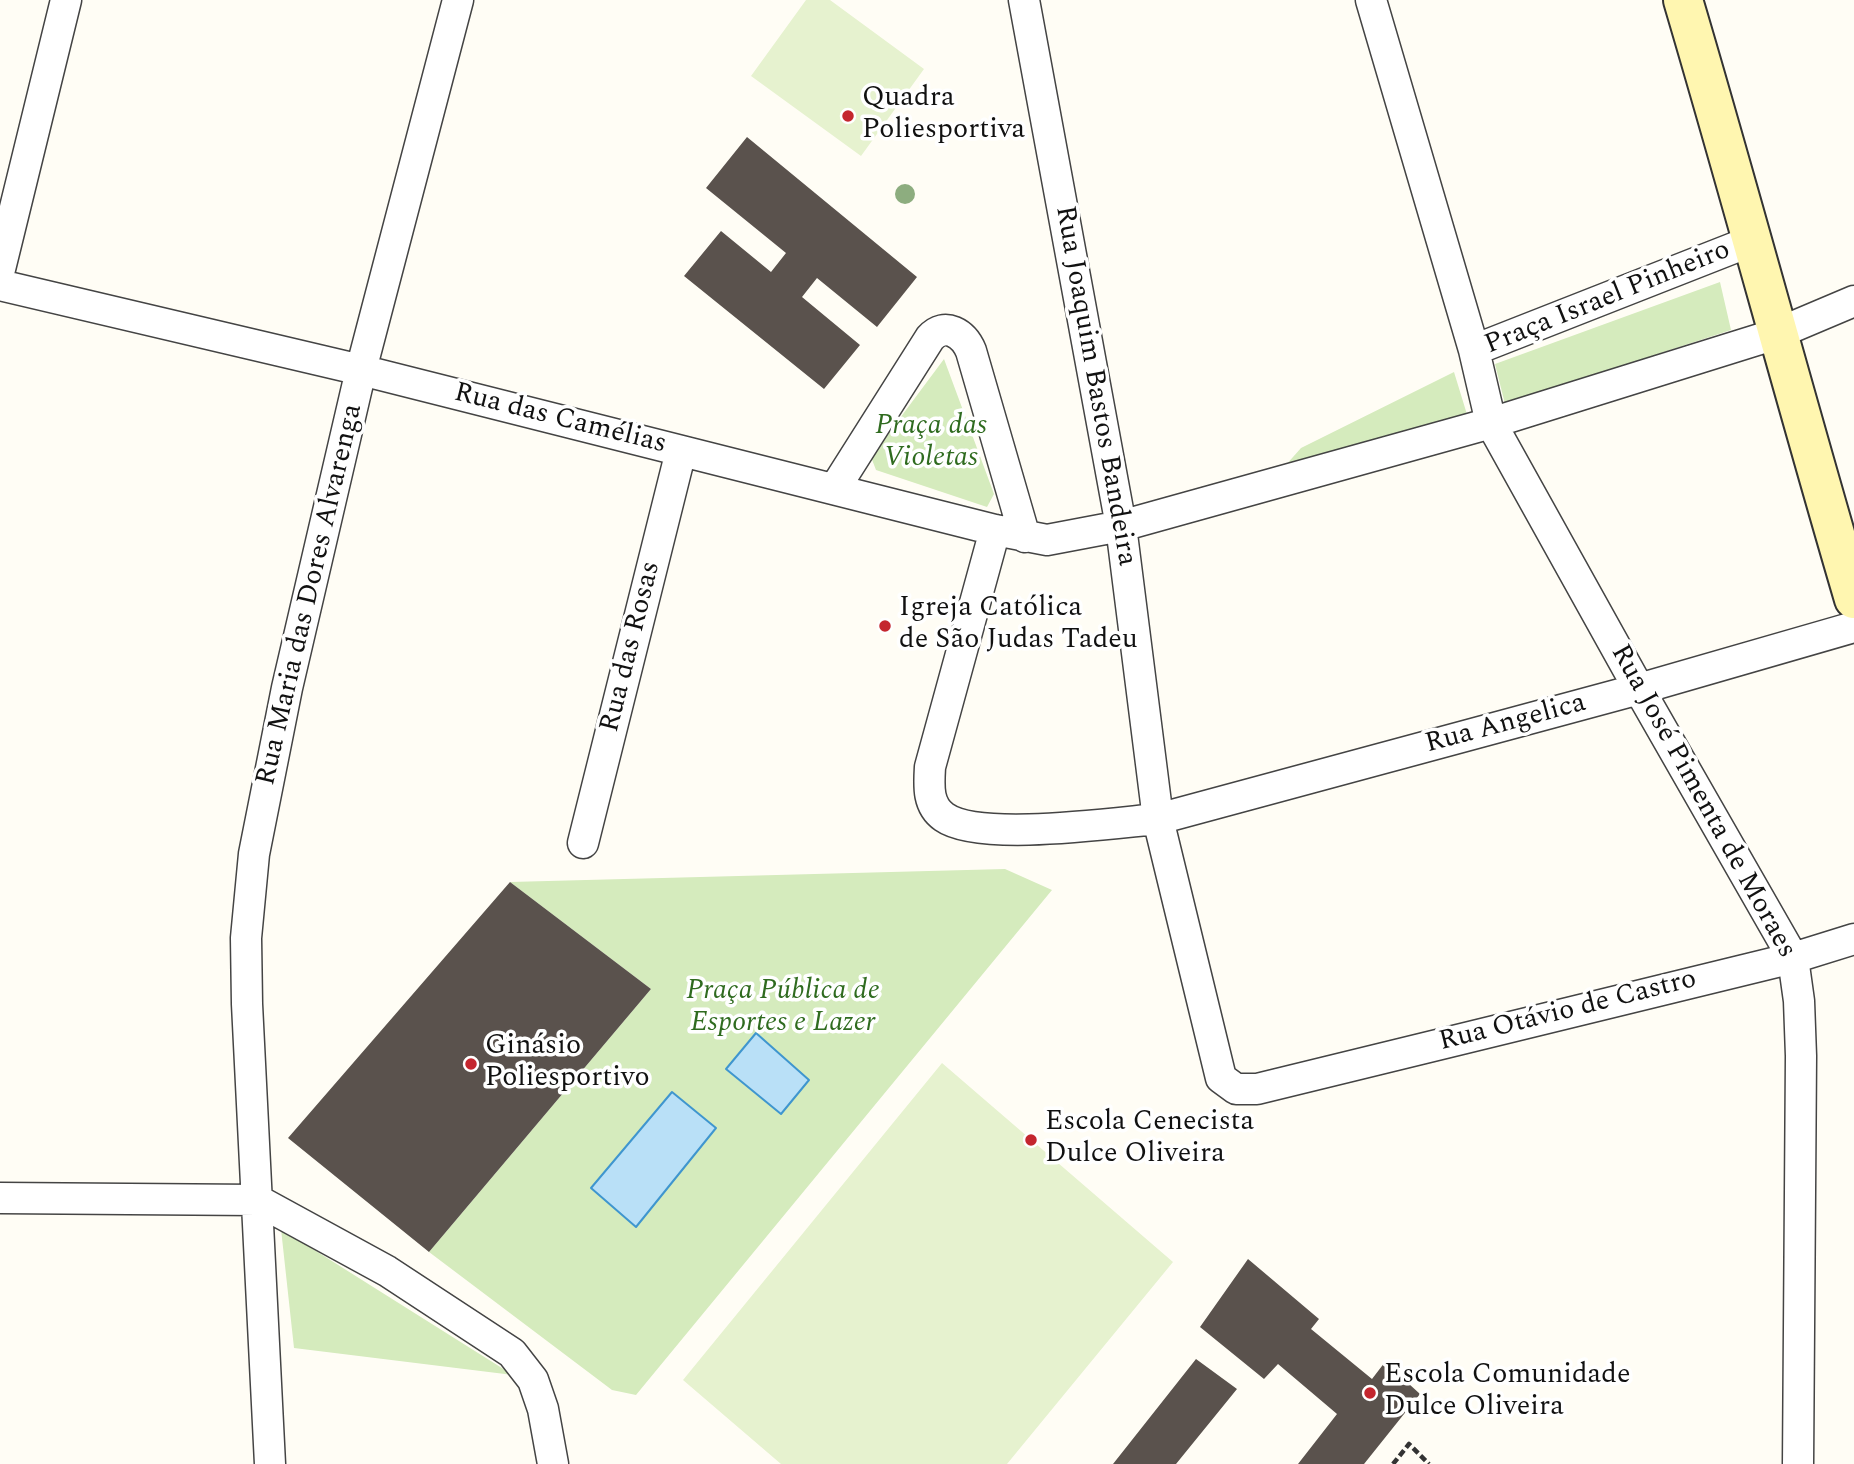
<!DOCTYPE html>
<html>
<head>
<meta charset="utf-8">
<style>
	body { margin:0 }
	canvas { display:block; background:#fffdf5 }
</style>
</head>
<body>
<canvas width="1854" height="1464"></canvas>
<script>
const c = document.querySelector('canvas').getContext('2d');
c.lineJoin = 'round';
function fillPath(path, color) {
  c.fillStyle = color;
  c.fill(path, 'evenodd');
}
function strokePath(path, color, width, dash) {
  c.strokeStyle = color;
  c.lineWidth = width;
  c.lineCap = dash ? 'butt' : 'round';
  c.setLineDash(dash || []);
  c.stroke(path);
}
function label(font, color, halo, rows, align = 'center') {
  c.font = font + ' Spectral,serif';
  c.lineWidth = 7;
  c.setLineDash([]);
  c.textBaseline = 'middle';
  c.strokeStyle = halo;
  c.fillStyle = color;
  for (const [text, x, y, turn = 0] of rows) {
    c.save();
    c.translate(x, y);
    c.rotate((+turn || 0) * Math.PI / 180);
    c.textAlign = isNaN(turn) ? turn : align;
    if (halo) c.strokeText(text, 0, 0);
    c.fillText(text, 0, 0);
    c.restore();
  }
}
fillPath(new Path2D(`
	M1720,282L1731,330L1505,404L1495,364Z
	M944,359L994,494L987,507L876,470L871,457Z
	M1454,372L1469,421L1285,466L1301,448Z
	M1005,869L1052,890L636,1395L612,1390L429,1252L651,989L510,882Z
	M281,1229L513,1375L294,1348Z`), '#d5ebbd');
fillPath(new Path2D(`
	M806,0H830L924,69L861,156L751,76Z
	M942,1063L1173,1262L1007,1464H781L683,1380Z`), '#e6f2cf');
const water = new Path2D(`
	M756,1033L809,1080L781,1114L726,1069Z
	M672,1092L716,1128L636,1227L591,1188Z`);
fillPath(water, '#b9e0f7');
strokePath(water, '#3f96cf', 2);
fillPath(new Path2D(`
	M747,137L917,277L877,327L817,278L802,297L860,345L824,389L684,276L721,231L771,272L786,253L706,188Z
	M510,882L651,989L429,1252L288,1138Z
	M1248,1259L1319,1319L1311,1329L1372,1379L1385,1362L1420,1394L1364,1464H1298L1337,1414L1278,1364L1264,1379L1200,1327Z
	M1196,1359L1237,1389L1176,1464H1113Z`), '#5a524d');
const street = new Path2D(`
	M1024,0L1121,526L1158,819L1221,1078L1236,1089H1257L1793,958L1854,939
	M1371,0L1474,350L1491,423L1639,689L1793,958L1799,1001L1801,1056L1798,1464
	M0,269L66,0
	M0,285L361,370L995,530L1047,540L1121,526L1491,423L1776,334L1854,301
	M1474,350L1754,240
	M835,488L930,338C945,321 964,334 971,351L1025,537
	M995,530L930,767C929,785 927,805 944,817C979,842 1113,823 1158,819L1639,689L1854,627
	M583,843L681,451
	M0,1198L257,1200L387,1271L512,1353L533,1380L543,1409L553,1464
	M270,1464L247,1004L246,938L254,854L287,688L361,370L458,0`);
const secondary = new Path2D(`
	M1683,0C1742,199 1795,399 1854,599`);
strokePath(street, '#444', 33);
strokePath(secondary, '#333', 42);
strokePath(new Path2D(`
	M1393,1464L1409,1444L1429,1464`), '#333', 4.5, [7, 3.5]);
strokePath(street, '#fff', 30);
strokePath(secondary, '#fff6b0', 38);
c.fillStyle = '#8dad7f';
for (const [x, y] of [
	[905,194]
]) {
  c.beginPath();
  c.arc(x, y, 10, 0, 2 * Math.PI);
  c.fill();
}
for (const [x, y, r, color] of [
	[848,116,7,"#c4262e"],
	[885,626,7,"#c4262e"],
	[471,1064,7,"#c4262e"],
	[1031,1140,7,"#c4262e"],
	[1370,1393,7,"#c4262e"]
]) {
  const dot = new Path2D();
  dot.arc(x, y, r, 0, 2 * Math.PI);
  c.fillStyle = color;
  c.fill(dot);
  strokePath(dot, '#fff', 2.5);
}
label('28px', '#111', '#fff', [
	["Quadra",862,100],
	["Poliesportiva",862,132],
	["Igreja Católica",899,610],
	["de São Judas Tadeu",899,642],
	["Ginásio",485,1048],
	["Poliesportivo",485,1080],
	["Escola Cenecista",1045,1124],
	["Dulce Oliveira",1045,1156],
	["Escola Comunidade",1384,1377],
	["Dulce Oliveira",1384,1409]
], 'left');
label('28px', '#111', '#fff', [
	["Praça Israel Pinheiro",1608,299,-22],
	["Rua Joaquim Bastos Bandeira",1094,386,80],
	["Rua das Camélias",560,420,14],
	["Rua Maria das Dores Alvarenga",311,595,-77],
	["Rua das Rosas",632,647,-76],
	["Rua Angelica",1506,725,-15],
	["Rua José Pimenta de Moraes",1702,802,61],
	["Rua Otávio de Castro",1568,1012,-14]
]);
label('italic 28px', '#2f6b1f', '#fff', [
	["Praça das",931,428],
	["Violetas",931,460],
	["Praça Pública de",783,993],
	["Esportes e Lazer",783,1025]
]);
</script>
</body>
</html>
